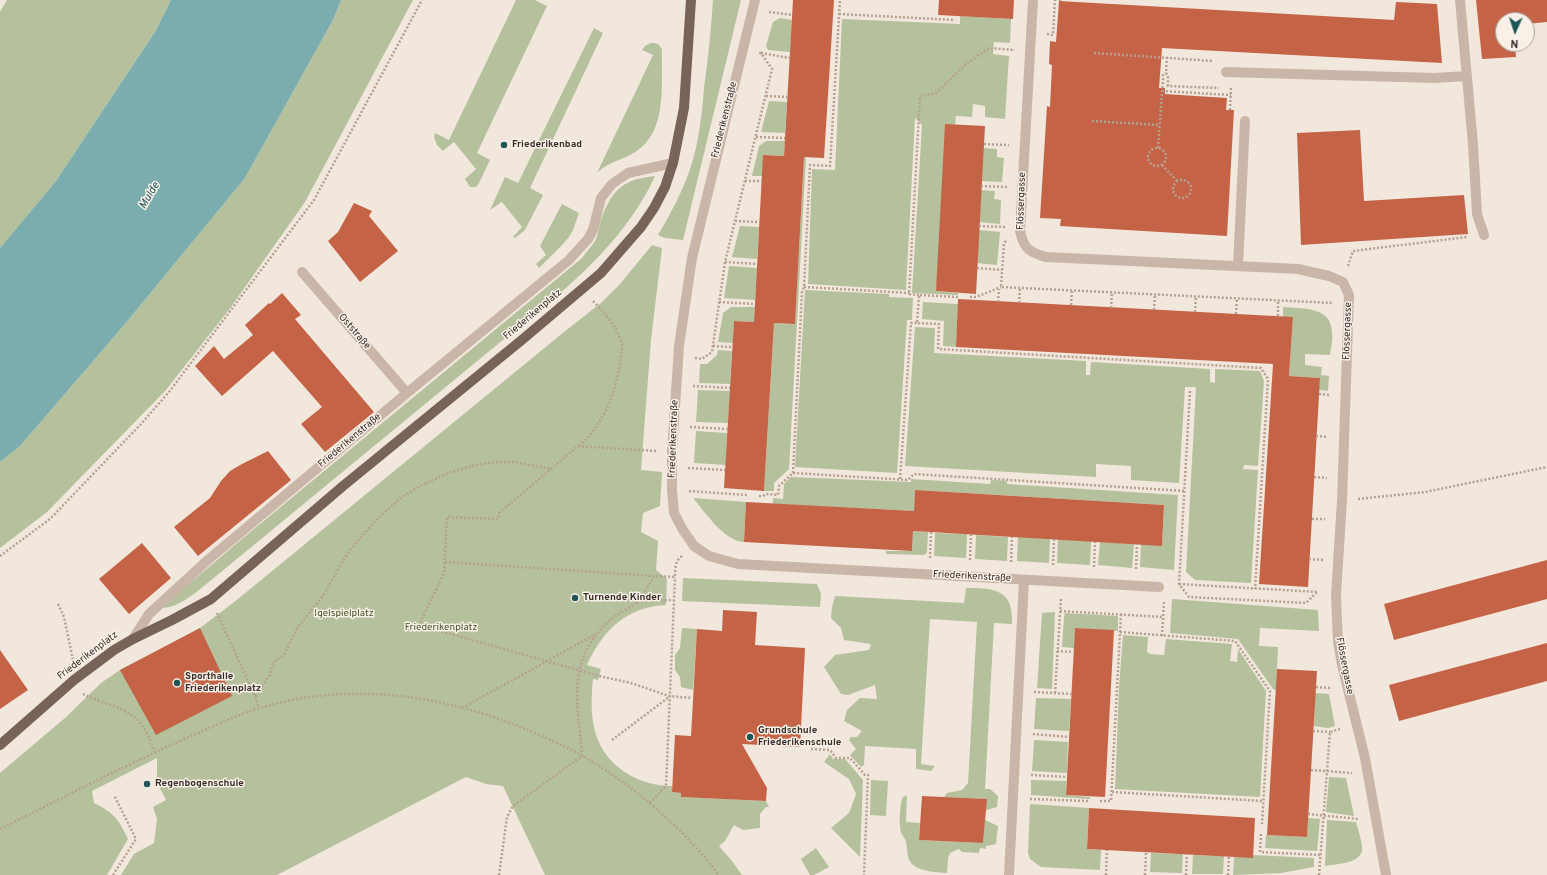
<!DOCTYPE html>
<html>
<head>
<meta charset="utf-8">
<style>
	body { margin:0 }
	#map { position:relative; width:1547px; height:875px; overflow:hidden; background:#f2e7dc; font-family:Overpass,sans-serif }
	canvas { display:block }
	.north { position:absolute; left:1495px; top:12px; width:40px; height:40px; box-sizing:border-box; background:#f9f1e8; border:1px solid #aba29b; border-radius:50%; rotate:183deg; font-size:11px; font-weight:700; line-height:16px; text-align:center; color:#362c28 }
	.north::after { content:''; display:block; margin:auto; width:14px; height:18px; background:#1e5558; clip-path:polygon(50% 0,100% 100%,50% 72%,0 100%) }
</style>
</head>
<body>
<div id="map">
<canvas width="1547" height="875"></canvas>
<div class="north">N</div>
</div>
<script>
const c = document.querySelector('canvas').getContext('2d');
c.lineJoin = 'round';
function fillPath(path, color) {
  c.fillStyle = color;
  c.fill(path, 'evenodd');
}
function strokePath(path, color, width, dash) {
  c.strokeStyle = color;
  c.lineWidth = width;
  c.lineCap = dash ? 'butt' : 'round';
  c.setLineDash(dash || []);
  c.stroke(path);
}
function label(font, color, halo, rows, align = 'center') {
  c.font = font + ' Overpass,sans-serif';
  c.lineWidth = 3;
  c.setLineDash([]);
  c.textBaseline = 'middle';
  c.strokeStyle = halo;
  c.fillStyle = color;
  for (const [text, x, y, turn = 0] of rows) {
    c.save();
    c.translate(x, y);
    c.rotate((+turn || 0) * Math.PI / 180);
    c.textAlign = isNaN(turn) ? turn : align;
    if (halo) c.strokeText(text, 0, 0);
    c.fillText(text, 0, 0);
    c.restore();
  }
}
fillPath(new Path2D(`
	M7,0H171L155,32L56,181L0,248V12Z
	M341,0H413L305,202L231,307L166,390L47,512L0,548V462L20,446L125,324L245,178L333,20Z
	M516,0H535L547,6L477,153L490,160L478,185L476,187H470L465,179L476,169L454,142L443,151L437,145L434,137L435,133L449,140Z
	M713,0H741L683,240L665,238L658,235C671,213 683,191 691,166C699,142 702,114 704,88C708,59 711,30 713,0Z
	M960,16L1011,19L1010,43L994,42L993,54L1009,56L1005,119L985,117V106L973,104L972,117L956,116L936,291L958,293V295L912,293L922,125L915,118L906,290L808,284L812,169L835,170L842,19L960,24Z
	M780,18L792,20L790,52L768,50L766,46L773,22Z
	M594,28L603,33L530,188L543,195L525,230L515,238L513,237L522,227L502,202L490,210L505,177L518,183Z
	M651,43C657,43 660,44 662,50C661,84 668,132 635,152C621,161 609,161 597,173L653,55L642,50L645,46Z
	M769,101L787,102L785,133L761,132Z
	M766,141H785L784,156L764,155L762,176H752L759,146Z
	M983,148L997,149V157L1004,158L1002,182L982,181Z
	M804,157H806L789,469L774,483V491H764L774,323L795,324Z
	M655,176C635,220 601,257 566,288L204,586C191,596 180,606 163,608L167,603L237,543L582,258C586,252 591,247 595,241C599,233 599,225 602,217C613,188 625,179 655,176Z
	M981,190L995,191L994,199L1001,200L1000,224L979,222Z
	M562,204L579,213L573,230L569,237L563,244L539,268L536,264L546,255L540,246Z
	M740,226L759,227L757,259L732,257Z
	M979,230L1000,232L997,265L977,263Z
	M652,245L662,248L651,340L641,470L662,472L660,506L643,513L641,532L658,541L656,570L667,579L666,605C626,607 603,630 587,665L601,669L598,680L593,679C589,718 592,752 628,774C641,782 656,786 672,786V792L681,793V797L766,801L769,807H766L760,814V828L743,830L734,825L725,841L719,846L732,861L742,875H545L503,786L486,784L466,777L277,875H121L134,854L154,843L157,819L153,807L166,800L157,783V758L92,791L94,803C114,813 118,818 128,839L107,875H0V773L65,718L101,683L120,670L200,628L233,603L564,332L602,302L620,284Z
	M729,266L757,268L755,300L724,298Z
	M805,290L889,294V297L913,298L912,320H907L897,473L795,467Z
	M923,302L958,304L956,347L943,346L944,321L922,319Z
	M731,307H755L754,322L734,321L733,343L718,342L723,313Z
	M1283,307C1303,309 1332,306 1332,333C1333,340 1331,348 1330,355L1305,354V365L1322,367L1321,375L1329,376L1328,391L1319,390L1320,378L1289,376L1293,317H1283Z
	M915,327L935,328L934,353L1086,361V375H1090L1091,362L1210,369V382L1215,383V369L1260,371L1264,381L1258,466L1244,465L1243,469L1258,470L1251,583L1195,580L1186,572L1196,387H1185L1179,483L1131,480V466L1096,464V477L905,466Z
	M718,350L732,351L730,384L699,383L700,364H707L717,355Z
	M698,390L730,391L728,423L696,422Z
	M696,431L727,433L726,465L694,463Z
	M791,477L911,482V479L990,484L991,480L1007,481V484L1178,495L1174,570L1140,567L1141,544L1162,545L1164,505L915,490L914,511L773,504V498L783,499L784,484Z
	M693,498L746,502L744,542C724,541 705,512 693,498Z
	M913,531L928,532L927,553L924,555L886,554V551H912Z
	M935,533L967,534L966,558L934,556Z
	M976,535L1008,537L1007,561L975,559Z
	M1018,537L1050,539L1049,563L1017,561Z
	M1058,539L1091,541L1090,565L1057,563Z
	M1100,542L1134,544L1132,568L1098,565Z
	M683,578L817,584L821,594L820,607L682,601Z
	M966,588C980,588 1005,587 1010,605C1012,611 1012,618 1012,624L994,623L985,789H990L998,796L997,807L986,810V799L944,797L947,793L962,790L968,783L977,622L930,619L921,764L935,766L931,771L916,769V749L865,746L864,765L861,767L850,755L856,749L849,740L851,737H857L862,731L844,721L847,710L860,698L877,699L875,685L848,695L841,694L824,667L835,655L869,650L871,644L844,640L841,628L831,618L832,607L835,596L964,603Z
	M1172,599L1318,610L1319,631L1260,628L1259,646L1278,647L1276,690L1273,689L1238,639L1170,633Z
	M1055,612L1052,689L1037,688L1042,613Z
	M1065,613L1118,616V631L1075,628L1074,648L1062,647L1064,618Z
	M682,628L697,629L693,690L681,687L680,677L675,670V655L680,648Z
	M1123,635L1148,637L1147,652L1150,654L1164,655L1166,639L1232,644L1230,661L1237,662L1238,649L1266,691L1260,797L1115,789L1119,687Z
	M1315,693L1329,694L1335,726L1328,728L1314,726Z
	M1036,698L1071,699L1069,731L1034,729Z
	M1034,740L1068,742L1067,773L1032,771Z
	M830,754L833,759H845L863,780L860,857L831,828L849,813L856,794L849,779L824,762Z
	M1329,777L1346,778L1354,816L1326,812Z
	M871,780L888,781L886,816L870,815Z
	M1031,780L1066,781V795L1090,797V799L1031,795Z
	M907,795L906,822L920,823L919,840L983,843L985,820L998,826L996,844L986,846V849L980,848L979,853L962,852L959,849L950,853L948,859L947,873C936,872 922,872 913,865C906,859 908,850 906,842C906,839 903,837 902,834C898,827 900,804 903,797Z
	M1030,804L1089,808L1087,849L1101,850L1100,870L1041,867L1030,859L1028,853Z
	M1308,818L1320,819L1317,851L1265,848L1266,835L1307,837Z
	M1327,820L1356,822C1358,830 1363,843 1362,851C1359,864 1335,864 1325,866Z
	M816,848L829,867L814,875H810L801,859Z
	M1151,853L1183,854L1182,873L1150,872Z
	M1193,855L1224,856L1223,874H1192Z
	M1253,855L1314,858V867L1281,873L1233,875L1234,857Z`), '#b5c19c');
fillPath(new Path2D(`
	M171,0H341L333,20L245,178L125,324L20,446L0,462V248L56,181L155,32Z`), '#7badae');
fillPath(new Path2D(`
	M793,0H834L824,158L804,157L795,324L774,323L764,491L724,488L734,321L754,322L763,155L784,156Z
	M939,0H1014L1013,19L938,15Z
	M1476,0H1547V22L1527,24V20H1503V44H1515L1516,57L1482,59Z
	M1059,1L1394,20L1396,2L1437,4L1442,63L1162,48L1159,88H1165V94L1227,98L1226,110H1234L1227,236L1060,226L1061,219L1040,218L1047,106L1050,107L1052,65L1049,64L1050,41L1056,42Z
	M945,124L985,126L976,294L936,291Z
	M1360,130L1364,201L1464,195L1468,234L1301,245L1297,133Z
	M354,203L372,211L369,216L398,251L360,282L328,241L338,232Z
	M282,293L301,315L295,319L374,412L325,452L301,424L322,407L273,351L222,396L195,366L214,346L224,359L253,335L245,325L269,303L270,304Z
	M958,299L1293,317L1289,376L1320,378L1308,587L1259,584L1273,364L956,347Z
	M268,451L291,480L198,556L174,527L210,498L221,481L230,471L242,464Z
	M915,490L1164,505L1162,546L913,531L912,551L744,542L746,502L914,511Z
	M142,543L171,578L129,614L99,579Z
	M1547,560V599L1394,640L1384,604Z
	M723,610L757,612L755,645L805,648L800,747L742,744L767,788L766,801L681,797V793L672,792L675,735L691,736L697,629L722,631Z
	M200,628L232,696L156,735L120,670Z
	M1075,628L1114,630L1105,797L1066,795Z
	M1547,643V681L1399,721L1389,685Z
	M0,650L28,690L0,709Z
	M1277,669L1317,671L1307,837L1267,835Z
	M922,796L987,799L983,843L919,840Z
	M1089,808L1255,818L1253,858L1087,849Z`), '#c56347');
strokePath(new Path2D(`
	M1060,1V0
	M769,12L792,15
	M839,14L955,20
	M1047,34L1053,35L1055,0
	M761,53L790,58
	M1094,53L1213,61
	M1167,57L1166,73L1168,76V86L1219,88
	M1162,91L1231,95
	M766,96L788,97
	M1230,110L1231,88
	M1092,121L1160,125
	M756,137L785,138
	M984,144L1009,145
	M1148 157a9 9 0 1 1 18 0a9 9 0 1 1-18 0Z
	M1158,148L1163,80V75L1166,73
	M1162,165L1177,181
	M1173 189a9 9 0 1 1 18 0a9 9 0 1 1-18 0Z
	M745,181H762
	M981,186L1007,187
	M735,221L760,222
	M979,226L1005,227
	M1006,241L1004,243L1001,287L1333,303
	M725,262L757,264
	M1348,266L1353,251L1467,237
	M977,268L1002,270
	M804,287L909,293
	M919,295L909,294L920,96L936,93L965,65L989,48L1015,50
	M958,297L919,295L917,323L939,324L938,349L1261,368L1268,379L1255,589
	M970,297H976L1001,287
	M719,302L755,304
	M998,302L999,289
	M1019,303L1020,288
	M1071,305L1072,290
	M1111,308L1112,292
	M1154,310L1155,294
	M1195,312L1196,296
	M1236,314L1237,298
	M1278,316V300
	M713,346L732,347
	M695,358L702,359L712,352L725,262L772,69L761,53H758
	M693,386L730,388
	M1190,391L1179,584L1189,597L1306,603L1317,592
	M1319,394L1330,395
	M690,427L728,429
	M1316,436L1328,437
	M579,446C603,425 616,393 620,362C621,356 623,349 622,344C617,326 605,314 593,301
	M656,451L578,446L499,513L498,519L447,517L444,573L419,625L599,676L631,683L669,696L692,698
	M688,468L725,470
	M793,473L802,291L804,287L810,165L830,166L840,0
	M1314,477L1327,478
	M900,479L911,323H917
	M689,491L747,495
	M759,496H763L766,494L778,495L779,486L793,473L908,480L914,474L1184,491
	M1358,499L1425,492L1547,467
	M1312,519H1325
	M0,556L50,519L141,424L169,392L314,200L422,0
	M930,558L931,532
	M1309,559L1323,560
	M970,560L971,534
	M445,562L654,576
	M1011,562L1012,537
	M1053,565L1054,539
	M1094,567L1095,542
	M1136,569L1137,544
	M1179,584L1318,592
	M637,603L644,601L673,600
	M58,604L64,617L73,660
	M1060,611L1163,617
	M217,613L255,696L259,708
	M1120,632L1235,641L1270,691L1262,824
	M1162,636L1164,602
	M1057,651L1073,652
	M1316,687L1331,688
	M1034,692L1071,694
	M1055,693L1061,598
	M83,694C100,703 122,706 137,719C144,725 151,742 155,752
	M255,696L270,675L272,666L277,659L283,656L298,627L322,597L349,551L377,519L402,497L422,485L448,473L476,465L495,462H514L552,469
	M462,708L596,634
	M1313,731L1330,732
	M1033,734L1069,737
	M612,740L669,697
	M811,749L830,750L836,758H850L865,775H868L864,875
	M1311,770L1352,773
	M1031,775L1067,777
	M1112,792L1263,801
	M1030,799L1089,801
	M1100,801H1111L1121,614
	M650,803L666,786L675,577
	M1308,814L1359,819
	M0,829C63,798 125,765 189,737C212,727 236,715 260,708C356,678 462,698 550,740C561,745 573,750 583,756C635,787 682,827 719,875
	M1261,834L1260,852L1320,855
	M113,875L136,839L114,795
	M499,875L507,817L513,806L582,756C578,703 565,661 609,621C616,614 631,608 637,602C643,595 649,585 654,576L675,577C675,569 675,561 682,556
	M1106,875L1107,850
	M1145,875L1146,852
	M1186,875L1187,854
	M1228,875L1229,856
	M1319,875L1330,732L1340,729`), '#b5a092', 2.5, [2, 2]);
strokePath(new Path2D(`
	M755,0L692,258L679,346L672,452V490L674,513L683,530L694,546L709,556L738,564L1159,587
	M1033,0L1020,231C1024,249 1029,252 1046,257L1298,269L1329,276L1343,282L1349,295L1342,500L1336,595L1338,642L1342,665L1365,758L1386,875
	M1460,0L1473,144L1477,214L1484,235
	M1226,72L1434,78L1467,76
	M1238,266L1245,121
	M302,272L407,393
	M133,639L149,614L209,559L407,393L569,260L588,239L593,230L601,198L612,184L628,173L673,163
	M1009,875L1024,580`), '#cab6a8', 10);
strokePath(new Path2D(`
	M0,745L74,680L114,650L133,639L172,620L211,599L343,486L523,339L601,273L641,227L654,208L665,187L673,163L684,108L691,0`), '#786359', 10);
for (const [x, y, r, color] of [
	[504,145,4,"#1e5558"],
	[575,598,4,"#1e5558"],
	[177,683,4,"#1e5558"],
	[750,737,4,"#1e5558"],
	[147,784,4,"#1e5558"]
]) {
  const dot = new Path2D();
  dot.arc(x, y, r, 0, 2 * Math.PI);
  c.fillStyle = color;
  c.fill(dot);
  strokePath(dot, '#f9f1e8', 1.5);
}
label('10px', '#362c28', '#f9f1e8', [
	["Friederikenstraße",725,120,-76],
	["Flössergasse",1022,201,-88],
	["Friederikenplatz",533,315,-40],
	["Flössergasse",1348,331,-88],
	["Oststraße",354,332,49],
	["Friederikenstraße",674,439,-88],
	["Friederikenstraße",350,441,-40],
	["Friederikenstraße",972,577,3],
	["Friederikenplatz",88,656,-37],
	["Flössergasse",1344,666,79]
]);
label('bold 10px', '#362c28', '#f9f1e8', [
	["Friederikenbad",512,145],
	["Turnende Kinder",583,598],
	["Sporthalle",185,677],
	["Friederikenplatz",185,689],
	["Grundschule",758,731],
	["Friederikenschule",758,743],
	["Regenbogenschule",155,784]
], 'left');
label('10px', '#47542c', '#f9f1e8', [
	["Igelspielplatz",344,614],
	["Friederikenplatz",441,628]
]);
label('italic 11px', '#1e5558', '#f9f1e8', [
	["Mulde",150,196,-59]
]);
</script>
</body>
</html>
